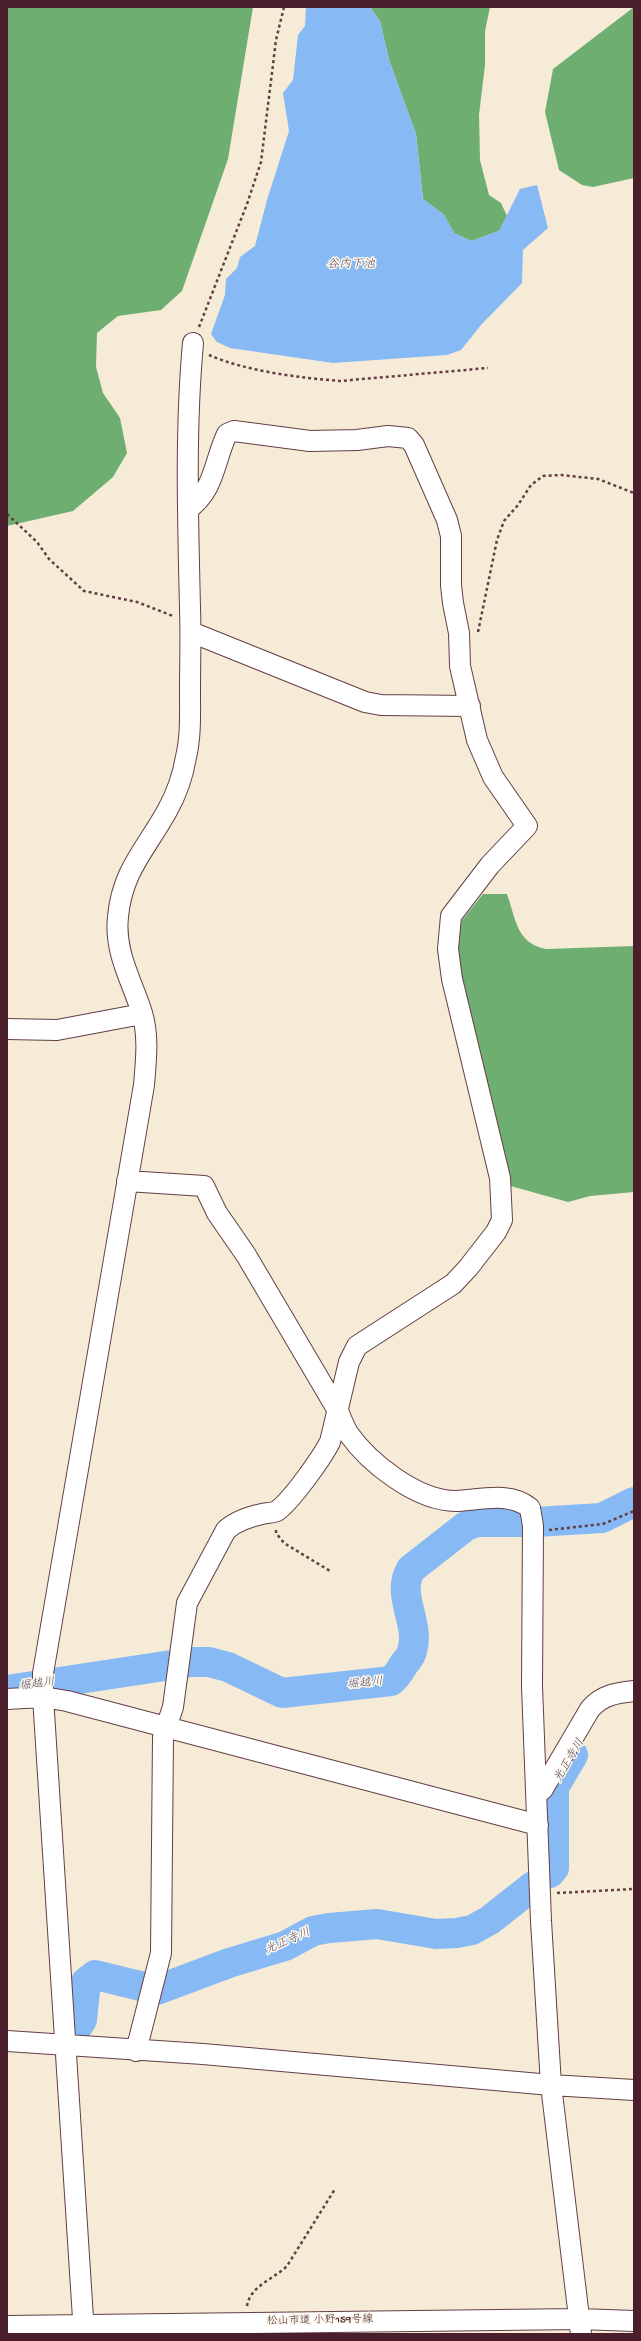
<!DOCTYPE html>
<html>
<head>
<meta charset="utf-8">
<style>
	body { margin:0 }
	#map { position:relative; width:641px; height:2341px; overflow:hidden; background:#f5ebd6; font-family:"Gochi Hand",sans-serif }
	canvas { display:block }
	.frame { position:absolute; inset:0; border:8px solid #4a1f2b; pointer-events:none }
</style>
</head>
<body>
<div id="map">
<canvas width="641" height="2341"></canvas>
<div class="frame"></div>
</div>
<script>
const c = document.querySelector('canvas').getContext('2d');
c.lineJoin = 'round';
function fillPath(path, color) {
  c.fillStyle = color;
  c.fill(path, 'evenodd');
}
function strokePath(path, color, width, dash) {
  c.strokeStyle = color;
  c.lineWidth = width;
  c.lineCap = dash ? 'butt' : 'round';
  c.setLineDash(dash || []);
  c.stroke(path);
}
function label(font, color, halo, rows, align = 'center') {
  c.font = font + ' "Gochi Hand","Klee One",sans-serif';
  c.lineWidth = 3;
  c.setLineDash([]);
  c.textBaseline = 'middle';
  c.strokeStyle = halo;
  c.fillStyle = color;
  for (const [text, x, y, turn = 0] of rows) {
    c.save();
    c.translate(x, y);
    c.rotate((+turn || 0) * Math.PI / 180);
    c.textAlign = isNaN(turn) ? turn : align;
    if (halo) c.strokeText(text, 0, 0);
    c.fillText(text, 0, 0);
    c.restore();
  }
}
fillPath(new Path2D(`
	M7,7H253L228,159L182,291L161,310L118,316L97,333L96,367L103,393L120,418L127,453L113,477L73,511L7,526Z
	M370,7H490L485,31V65L479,115L480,160L489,195L501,203L507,216L499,231L471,241L454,233L444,215L423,199L416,134L389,60L380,21Z
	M634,7V178L593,187L582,185L559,170L545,112L553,69Z
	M483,894H507C516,919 516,943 546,949L634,946V1192L590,1196L568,1202L507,1185L458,981L455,929Z`), '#6eaf71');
fillPath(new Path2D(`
	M306,7H370L380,21L389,60L416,134L423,199L444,215L454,233L471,241L499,231L520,189L537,185L548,228L523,250L522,283L481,325L461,350L447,355L333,363L230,348L217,342L211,334L225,295L226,279L237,268L240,257L255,246L267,200L289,131L283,93L293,80L298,35L305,26Z`), '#87b9f4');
strokePath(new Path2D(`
	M7,1690L191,1662H209L228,1667L282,1693L391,1681C397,1676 400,1671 404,1664C407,1660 411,1656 412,1651C421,1623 395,1595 411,1569L466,1526L477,1522H536L602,1518L634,1502
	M550,1873L554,1868V1787L573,1755
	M76,2029L82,2020L86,1982L95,1975L157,1990L229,1963L285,1946L313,1931L329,1928L377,1924L436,1934L457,1933L472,1930L490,1920L533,1886`), '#87b9f4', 30);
const minor = new Path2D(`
	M191,632L365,702L381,705L470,706
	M7,1029L57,1030L142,1014
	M127,1181L204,1186L217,1213L246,1255L338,1411C341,1418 344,1426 348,1433C369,1463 417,1501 456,1501C480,1500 509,1491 530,1508L533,1526L532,1686L541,1921L551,2085L581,2334
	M7,1699L43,1697L67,1701L538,1825
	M537,1794L543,1789L590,1709C602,1695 616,1693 634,1691
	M7,2041L203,2054L551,2085L634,2090
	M136,2051L161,1953L163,1737L173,1707L187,1603L226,1530C236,1521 248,1517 262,1514C266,1513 273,1513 277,1511C292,1500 321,1459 330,1442L349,1362L357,1346L453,1284L468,1268L496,1232L502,1220L500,1178L452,979L448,949L451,916L490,865L527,826L493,777L477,740L460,666L459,633L453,603L451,585V536L447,520L414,445L408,438L388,436L357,440L310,441L234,431L227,434C214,461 215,490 188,509
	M7,2326L579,2319L634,2321
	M84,2334L43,1697V1673L144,1085C146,1061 149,1036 142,1013C132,981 114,952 118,917C122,871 146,849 167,811C176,795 183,775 186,757C191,736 190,714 190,692C190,664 191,636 190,608C188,520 185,431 193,343`);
strokePath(minor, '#643e45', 22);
strokePath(new Path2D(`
	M199,327L247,204L261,162L276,40L284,7
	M209,355C245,371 301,378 340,381L488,368
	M7,514L37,542L49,559L84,591L137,602L173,616
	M478,632L497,540L504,521L518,505L531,485L543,476L561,475L598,479L634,493
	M276,1530V1533L284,1543L330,1571
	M549,1530L603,1524L634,1511
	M557,1893L634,1889
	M247,2306C250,2286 274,2279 287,2266L335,2189`), '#643e45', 2.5, [3, 3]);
strokePath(minor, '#fff', 20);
label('11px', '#4a1f2b', '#fbf7ec', [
	["松山市道 小野159号線",320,2321,-1]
]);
label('italic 12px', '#5c4d67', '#fbf7ec', [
	["谷内下池",351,265],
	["堀越川",365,1684,-6],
	["堀越川",37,1685,-8],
	["光正寺川",570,1761,-59],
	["光正寺川",288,1942,-24]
]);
</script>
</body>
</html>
